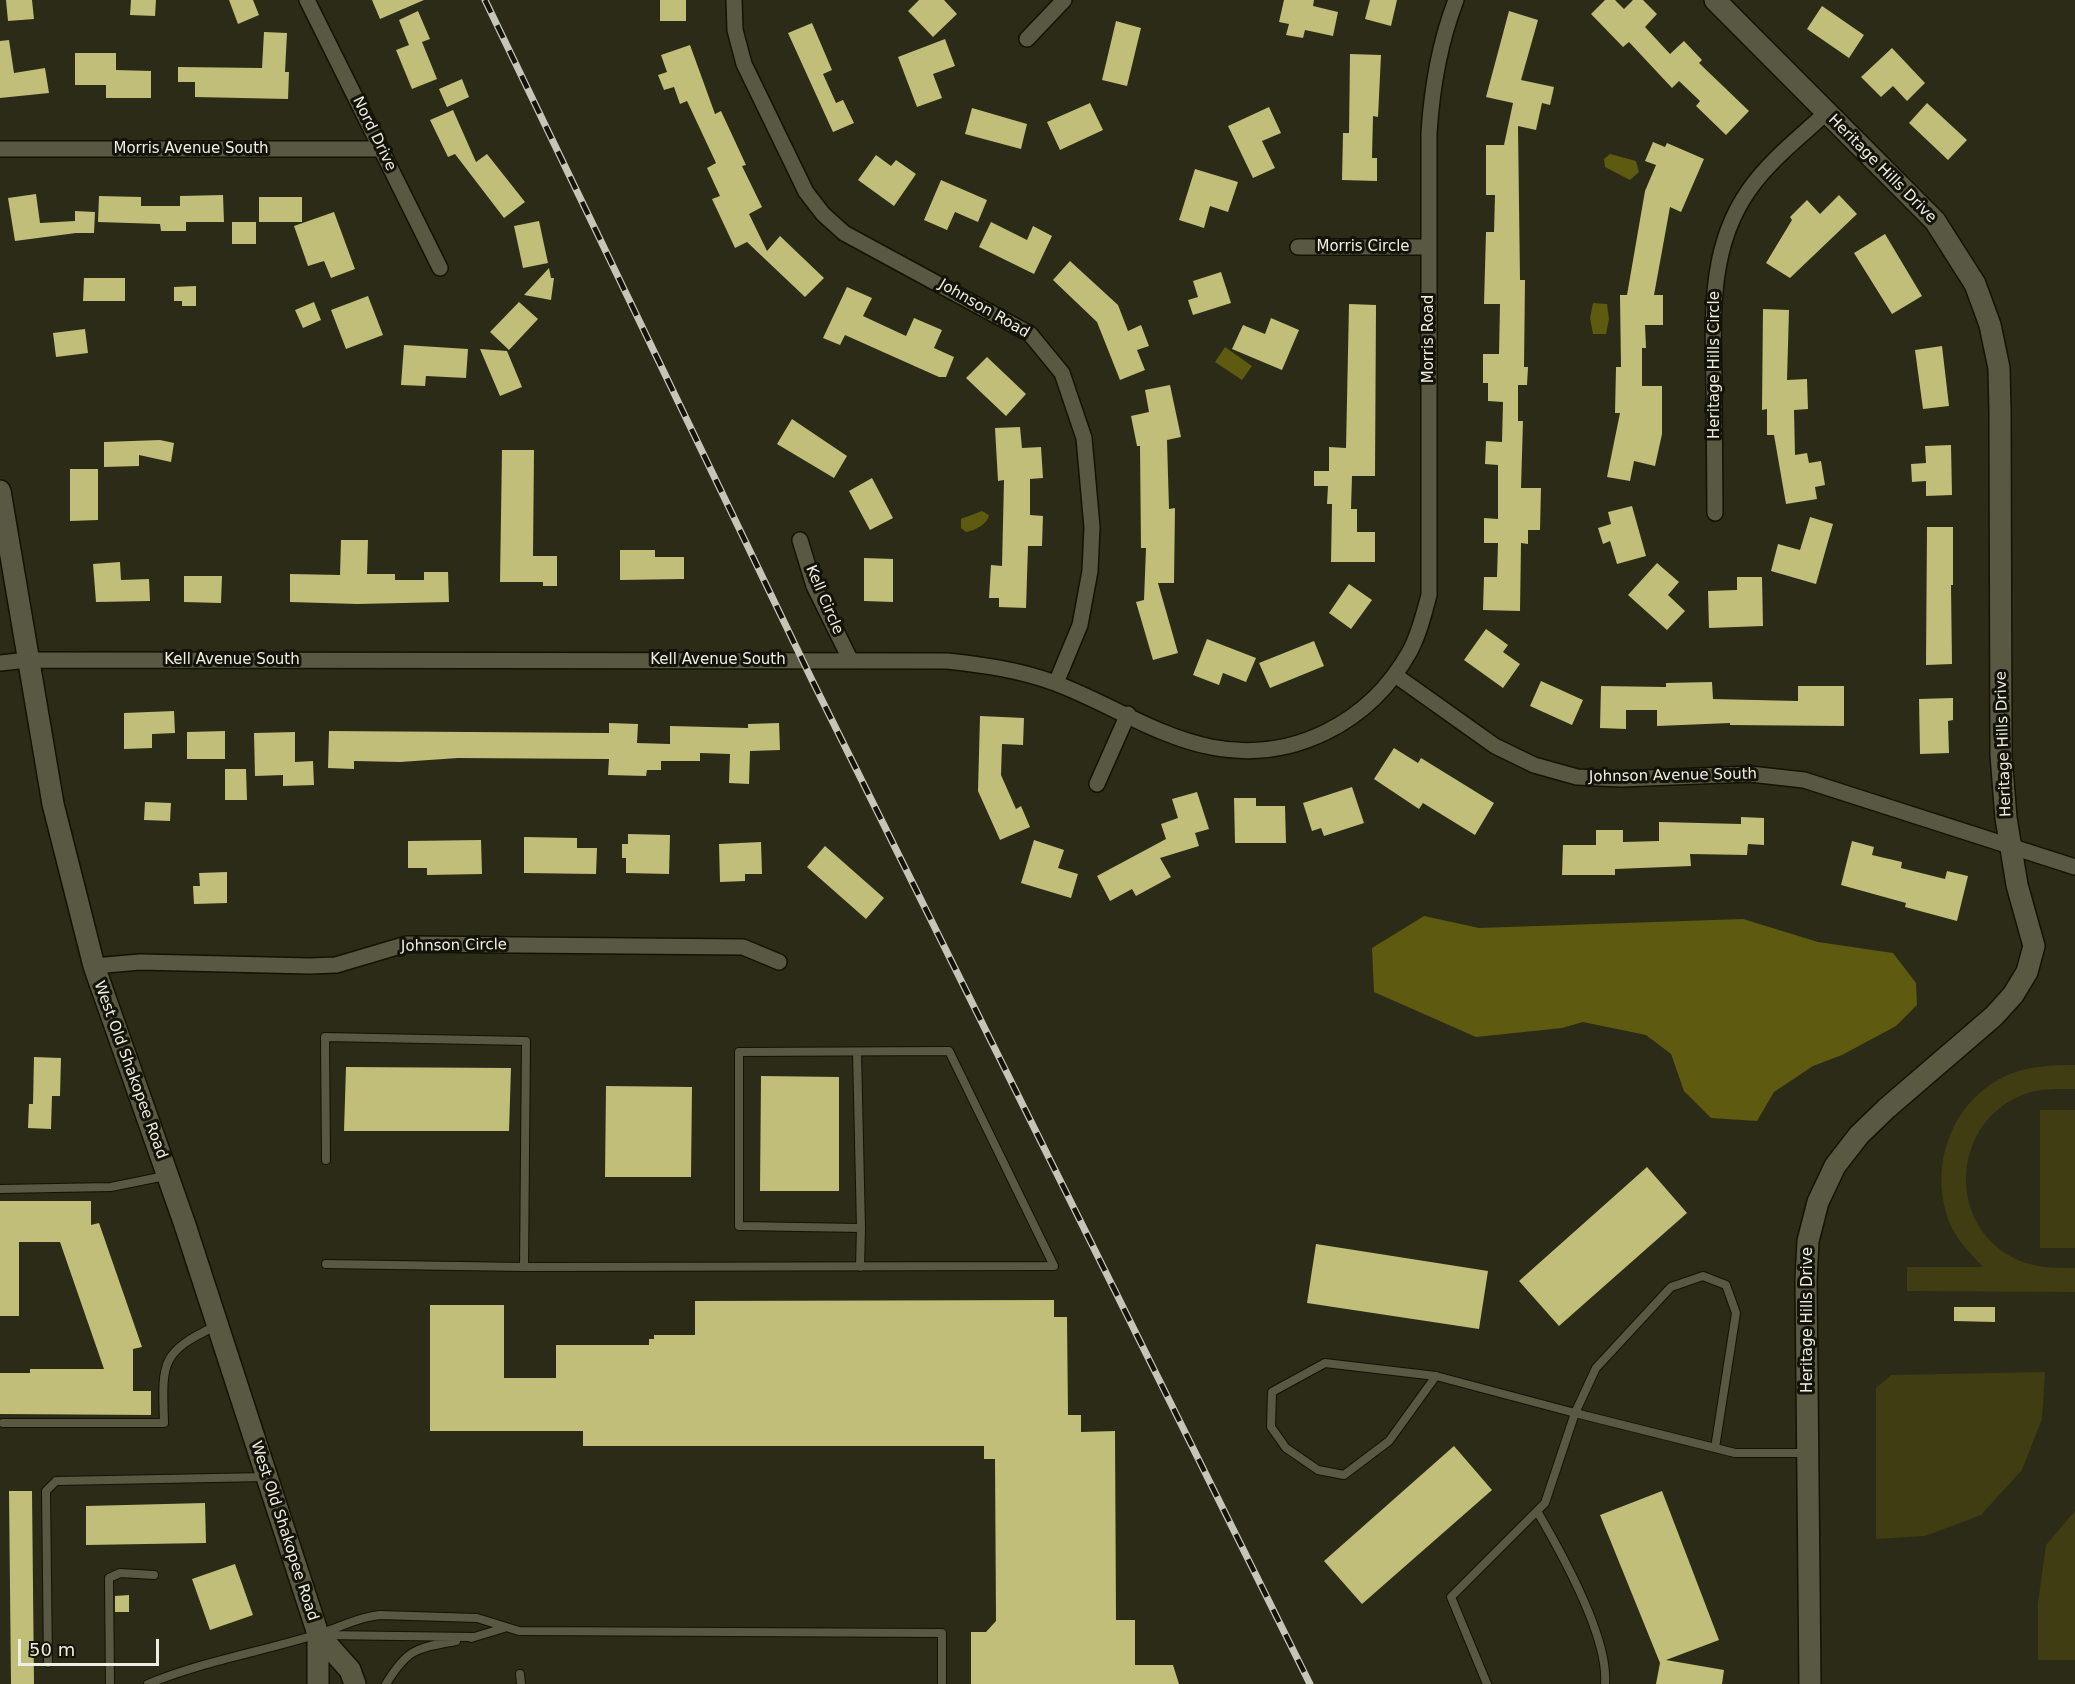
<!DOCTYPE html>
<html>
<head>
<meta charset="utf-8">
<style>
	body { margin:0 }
	#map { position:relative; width:2075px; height:1684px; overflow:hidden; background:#2b2b18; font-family:"DejaVu Sans",sans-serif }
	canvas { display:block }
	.scale { position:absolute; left:18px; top:1639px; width:141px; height:27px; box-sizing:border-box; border:3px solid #eeeee2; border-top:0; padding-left:8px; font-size:18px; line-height:21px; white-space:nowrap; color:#eeeee2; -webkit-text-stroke:4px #13130a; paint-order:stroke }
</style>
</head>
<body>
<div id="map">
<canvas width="2075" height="1684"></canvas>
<div class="scale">50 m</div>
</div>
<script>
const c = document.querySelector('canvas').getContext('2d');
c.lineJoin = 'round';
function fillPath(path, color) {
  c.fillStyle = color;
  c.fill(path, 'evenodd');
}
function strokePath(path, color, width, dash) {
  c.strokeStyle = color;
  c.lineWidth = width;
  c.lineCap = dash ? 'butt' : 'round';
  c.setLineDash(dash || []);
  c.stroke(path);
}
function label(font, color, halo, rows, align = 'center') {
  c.font = font + ' "DejaVu Sans",sans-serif';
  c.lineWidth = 6;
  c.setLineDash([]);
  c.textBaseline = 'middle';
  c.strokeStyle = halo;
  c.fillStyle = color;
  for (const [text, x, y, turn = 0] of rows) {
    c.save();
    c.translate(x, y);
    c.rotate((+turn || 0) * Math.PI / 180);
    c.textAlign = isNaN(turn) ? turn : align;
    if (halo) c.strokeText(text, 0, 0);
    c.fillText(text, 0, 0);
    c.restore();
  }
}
fillPath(new Path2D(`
	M2075,1065V1089C2058,1089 2041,1088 2025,1094C1953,1120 1945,1221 2012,1257C2032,1268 2053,1268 2075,1268V1292L1907,1291V1267H1983C1972,1255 1959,1243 1952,1228C1927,1173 1948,1105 2003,1077C2026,1066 2050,1065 2075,1065Z
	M2040,1110H2075V1248H2040Z
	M2045,1372L2042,1419L2022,1470L1981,1515L1925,1536L1876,1539V1388L1891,1375Z
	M2075,1511V1660H2038V1603L2046,1545Z`), '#3f3d11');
fillPath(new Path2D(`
	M1610,154L1636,161L1639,172L1630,180L1605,167L1604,159Z
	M1593,303L1607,304L1609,319L1606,334H1593L1590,318Z
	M1225,347L1252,366L1242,380L1215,362Z
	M982,511L989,515C988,524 974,531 966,532L961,528V519Z
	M1424,916L1479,928L1743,919L1818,942L1893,953L1916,983L1917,1005L1896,1026L1842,1055L1813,1066L1774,1092L1757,1121L1711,1118L1684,1091L1671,1054L1646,1035L1583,1022L1562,1028L1476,1037L1374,992L1372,948Z`), '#5e5a10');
fillPath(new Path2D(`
	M6,0H32L34,19L8,21Z
	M131,0H156L155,16L130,15Z
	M229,0H253L259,15L238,24Z
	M372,0H424L380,19Z
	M660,0H686V21H660Z
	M919,0H944L957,14L933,37L908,11Z
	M1284,0H1314L1313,6L1338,12L1333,36L1305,30L1303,38L1286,35L1289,24L1279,22Z
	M1370,0H1397L1391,26L1365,19Z
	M1605,0H1615L1624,9L1633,0H1643L1657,14L1645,27L1670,54L1684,41L1702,60L1699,63L1749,111L1726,135L1696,106L1700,101L1679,81L1672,88L1629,42L1623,47L1591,14Z
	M1822,6L1864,35L1849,58L1807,29Z
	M418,11L430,39L422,42L437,79L412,89L396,50L409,45L399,20Z
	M1509,11L1538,20L1521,80L1554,87L1550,105L1542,103L1536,130L1518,126L1520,280H1525L1524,367H1528L1527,385H1518V421H1523L1521,488H1541L1540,530H1528V544L1521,543L1520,611L1483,610L1484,577H1497L1498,543H1484V518L1498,519V465L1485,464L1486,441L1502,442L1503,402L1488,401V383H1483V354H1499L1500,304H1484L1486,232H1494L1495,195H1486V145H1504L1513,103L1486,97Z
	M1116,21L1141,28L1127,86L1102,80Z
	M812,23L832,70L823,74L836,103L843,100L854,123L833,132L788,33Z
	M264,32L287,33L285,72H289L288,99L195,97V82H178V67L262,68Z
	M945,39L955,66L933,74L942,98L917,107L898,57Z
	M9,40L14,73L45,68L49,93L0,98V41Z
	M690,45L715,114L721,111L746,165L742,166L762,207L749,214L767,251L780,236L824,278L805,297L747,242L735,248L712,199L720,196L707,168L716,163L687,101L680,104L674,87L664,90L658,75L667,72L661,55Z
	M1892,48L1925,83L1907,101L1893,86L1881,97L1861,77Z
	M75,53H116V70L151,71V98H106V85H75Z
	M1350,54L1381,55L1378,117L1373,116L1372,158H1377V181L1342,180L1343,133H1349Z
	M462,79L469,97L447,107L439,89Z
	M1090,103L1103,130L1060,150L1047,122Z
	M1927,103L1967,140L1948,160L1909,123Z
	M1269,107L1281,133L1262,141L1275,168L1253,178L1228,126Z
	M972,108L1027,124L1021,149L965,134Z
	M453,110L476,162L487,154L525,202L504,218L455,154L448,157L430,120Z
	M1653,142L1665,147L1667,143L1704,159L1681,212L1670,207L1654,295H1663V325H1645L1646,348H1642V386H1662V434L1655,466L1634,461L1630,481L1607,477L1620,413H1615L1616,367H1621L1620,295H1627L1645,191L1656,165L1645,161Z
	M876,155L891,166L896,160L916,174L894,206L858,180Z
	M1195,169L1238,182L1228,212L1210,206L1204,228L1179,220Z
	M941,180L987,200L978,222L955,212L947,230L924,220Z
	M36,194L40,223L75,221V211L95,212L94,233H76L15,241L8,198Z
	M223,195L224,222H186V231H161L160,224L98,222L99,196L141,197V206H180V196Z
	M1839,195L1857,214L1790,278L1766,263L1792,220L1790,217L1807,200L1820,214Z
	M259,197H302V222H259Z
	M334,212L355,269L331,278L324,261L308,266L294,226Z
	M539,221L548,263L523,268L514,226Z
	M232,222H256V244H232Z
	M991,222L1027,240L1033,226L1052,236L1034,274L979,247Z
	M1885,234L1922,296L1892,314L1854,253Z
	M1070,261L1118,305L1128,331L1141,325L1149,346L1137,350L1145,370L1120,380L1097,322L1053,280Z
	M549,268L551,278H554L551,300L524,295Z
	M1221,272L1231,303L1193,315L1188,300L1198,297L1193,281Z
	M84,278H125V301H83Z
	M196,286V306H182V301H174V287Z
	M847,287L872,298L863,316L906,336L914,318L942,330L934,348L954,357L946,377H939L845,335L840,345L823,338Z
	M368,296L383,335L346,349L331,310Z
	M314,302L321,320L303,328L295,310Z
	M519,302L538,319L509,350L490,332Z
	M1349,304L1376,305L1375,476H1352L1351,509H1357V532H1375V562H1331L1332,504H1327L1328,486H1314V471H1329V447L1346,448Z
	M1763,309L1789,310L1787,380L1807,379L1808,409L1794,410L1795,455L1807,453L1809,463L1821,461L1825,485L1815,487L1817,499L1786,504L1774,435H1767V409L1762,410Z
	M1271,318L1299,330L1282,370L1232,349L1243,325L1265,334Z
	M85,329L88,353L56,357L53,333Z
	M404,345L468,349L466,378L426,376L425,386L401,385Z
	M1942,346L1949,406L1923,409L1915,350Z
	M480,349L507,351L522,387L500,396Z
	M987,357L1026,394L1006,416L966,378Z
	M1170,385L1181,437L1167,440L1169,509L1175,508L1174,583H1158L1178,653L1153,660L1136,602L1144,600L1146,548H1141L1140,446H1137L1131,416L1149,412L1145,390Z
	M792,419L847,456L834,478L777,444Z
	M1020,427L1022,448L1041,447L1043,478L1030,479V515L1043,516L1042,546H1028L1026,608L999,607V598H989L991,565L1002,566L1004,480L998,481L995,428Z
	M160,440L174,443L171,462L139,455V466L104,467V442Z
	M1951,445L1952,495L1926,496V481L1912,482L1911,464L1926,463L1925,446Z
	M502,450H534L533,556H557V586H543V582H500Z
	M70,469H98V520L70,521Z
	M872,478L893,518L870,530L849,491Z
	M1632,506L1646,556L1617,564L1610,541L1603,544L1598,528L1611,524L1608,512Z
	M1810,517L1833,524L1816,584L1771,571L1778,544L1800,550Z
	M1927,527H1953V585H1951L1952,664L1926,665Z
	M341,540H368L367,574H395V580H424V572H448L449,602L357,604L290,602V574L340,575Z
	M620,550H655V557H684V579L620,580Z
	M864,558L893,559V602L864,601Z
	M120,562L121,580L149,579L150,601L96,602L93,564Z
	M1657,563L1679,582L1668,595L1685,611L1667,630L1628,595Z
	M184,576H222L221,603L184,602Z
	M1737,577H1762L1763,626L1709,628L1708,591L1737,590Z
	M1349,584L1372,600L1351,629L1329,613Z
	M1486,629L1508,645L1503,652L1520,664L1503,688L1464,660Z
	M1207,639L1256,658L1246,682L1223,673L1219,685L1193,675Z
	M1314,641L1324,666L1270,688L1259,663Z
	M1541,681L1583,700L1572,725L1530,706Z
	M1712,682L1713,699L1798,701V686H1844V726L1730,725V723L1657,726V710H1626V729L1600,728L1601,686L1666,687V683Z
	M1953,698V720L1948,721L1949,753L1920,754L1919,699Z
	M174,711L175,733L152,734V748L124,749V713Z
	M980,716L1024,718L1023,745L1002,744L1001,775L1016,809L1021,806L1030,827L1000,840L978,791Z
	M609,723L638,724L637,743L670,744V726L748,728V724L779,723L780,750L750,751L749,784L729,783L730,754L700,753V761H661V770H647L646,776L608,775L609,759L458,758L400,762L354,761V769L328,768L329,731L609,733Z
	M225,731V759H187V732Z
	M295,732V762L313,761L314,785L283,786V775L255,776L254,733Z
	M1394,748L1418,763L1421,758L1494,803L1475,835L1423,803L1419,809L1374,779Z
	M225,769H246L247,800H225Z
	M1352,787L1364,823L1324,836L1321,828L1312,831L1303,803Z
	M1197,792L1209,829L1195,833L1199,846L1160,858L1171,877L1136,896L1132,889L1110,901L1097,876L1166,839L1161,824L1178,818L1172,799Z
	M1234,798H1256V806H1285L1286,843H1235Z
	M145,802L171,803L170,821L144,820Z
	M1741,817L1764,818V845L1748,844L1747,855L1690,854L1691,866L1615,869V875H1562L1563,845H1596V830H1623V842L1659,841V822L1741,824Z
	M628,834L670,835L669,874L626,873V858H622V844H628Z
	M524,837L577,838V848H597L596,874L524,873Z
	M481,840L482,874L427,875V868H408V841Z
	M1034,840L1064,850L1058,868L1078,874L1071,898L1021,883Z
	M1852,841L1874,847L1872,855L1902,862L1901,868L1945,879L1947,871L1968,876L1957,921L1905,907L1906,903L1841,885Z
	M761,842L762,874H745V881L720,882L719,844Z
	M825,846L884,898L866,919L807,867Z
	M227,872V903L194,904L193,886H200L199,873Z
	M34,1057L61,1058L60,1096H52L51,1129L28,1128L29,1104H33Z
	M346,1067L511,1068L509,1131H344Z
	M761,1076L839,1077V1191H760Z
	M606,1086L692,1087L691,1177H605Z
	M1647,1167L1687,1213L1559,1326L1519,1281Z
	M0,1201H91V1225L99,1223L142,1347L133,1349V1391H151V1415L0,1414V1373H30V1369H104L60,1242H19V1316H0Z
	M1316,1244L1488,1271L1479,1329L1307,1303Z
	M1054,1300V1317H1067L1068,1415H1081V1432L1115,1431L1116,1620H1135V1665H1173L1179,1684H971V1632H986L996,1621L995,1459H984V1446H583V1431H430V1305H504V1378H556V1345H649V1339H654V1335H695V1301Z
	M1954,1307H1995V1322L1954,1321Z
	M1454,1446L1492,1490L1362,1604L1324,1561Z
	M9,1491H32L34,1684H11Z
	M1662,1491L1719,1640L1666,1660L1724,1670L1722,1684H1656L1660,1663L1600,1515Z
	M205,1503L206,1543L86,1545V1506Z
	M235,1564L253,1615L210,1630L192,1579Z
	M129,1595V1612H115V1596Z`), '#c0be78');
const lane = new Path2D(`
	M0,1189L111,1187L165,1176
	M326,1264L524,1267L526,1041L325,1037L326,1160
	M524,1267L1054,1266L949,1051L739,1052V1226L861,1228L857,1052
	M860,1267L861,1228
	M1436,1376L1389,1441L1344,1475L1318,1470L1286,1448L1271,1427L1272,1392L1325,1363L1436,1376L1575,1413L1596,1368L1671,1287L1703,1276L1726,1285L1736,1313L1715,1448
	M3,1423H164C162,1363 160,1352 216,1326
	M1537,1511C1561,1552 1609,1637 1605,1684
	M323,1635L474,1637
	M471,1638L504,1628
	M48,1663L46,1491L56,1481L266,1477
	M520,1674L521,1684
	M110,1684L109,1578L120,1573L154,1575
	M148,1684C203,1661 261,1652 318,1634C339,1628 358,1617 380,1615L477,1618L519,1631L942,1633V1684
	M386,1684C408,1648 417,1648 456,1641
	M1487,1684L1451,1597L1545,1503L1575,1413L1735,1453H1806`);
const street = new Path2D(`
	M307,0L440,268
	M734,0L735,30L744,64L806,192L823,214L844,233L1030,334L1062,373L1084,438L1092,527L1090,571L1080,625L1056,683
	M1027,39L1064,0
	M0,149H381
	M1298,247H1429
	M1715,513C1715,470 1714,427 1714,385C1713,318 1708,248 1749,190C1770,160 1800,137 1827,112
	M800,540L814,586L850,659
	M0,663L28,660L947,661C984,665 1020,670 1055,683C1106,702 1156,736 1211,747C1292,763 1370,723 1410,651C1419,634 1424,614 1429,595V133C1432,86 1439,44 1456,0
	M1395,675L1495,746L1534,765L1577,777L1621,779L1750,774L1804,780L2075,867
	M1097,784L1128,714
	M94,966L140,962L310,966L336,965L407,944L743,947L779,962`);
const secondary = new Path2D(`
	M1715,0L1935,221L1975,284L1990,325L1999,368L2000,411L2001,755L2006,818L2017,885L2034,946L2027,972L2013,995L1994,1016L1887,1108L1859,1135L1835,1166L1818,1202L1808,1241L1806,1280L1810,1684
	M0,491L53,804L94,966L185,1225L318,1634V1684
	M318,1634L350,1670L355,1684`);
strokePath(lane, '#141303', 10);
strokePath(street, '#141303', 18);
strokePath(secondary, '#141303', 24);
strokePath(lane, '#585843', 8);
strokePath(street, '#585843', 15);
strokePath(secondary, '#585843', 21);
const rail = new Path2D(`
	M485,0L812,680L1310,1684`);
strokePath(rail, '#c6c6b8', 7);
strokePath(rail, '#13130a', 4.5, [14]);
label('15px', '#eeeee2', '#13130a', [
	["Nord Drive",374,134,64],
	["Morris Avenue South",191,149],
	["Heritage Hills Drive",1882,169,45],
	["Morris Circle",1363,247],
	["Johnson Road",984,309,30],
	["Morris Road",1429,339,-90],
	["Heritage Hills Circle",1715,365,-90],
	["Kell Circle",824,600,67],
	["Kell Avenue South",232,660],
	["Kell Avenue South",718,660],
	["Heritage Hills Drive",2004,744,-92],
	["Johnson Avenue South",1673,776,-1],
	["Johnson Circle",454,946,-1],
	["West Old Shakopee Road",130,1070,70],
	["Heritage Hills Drive",1808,1320,-90],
	["West Old Shakopee Road",284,1531,72]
]);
</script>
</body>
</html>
